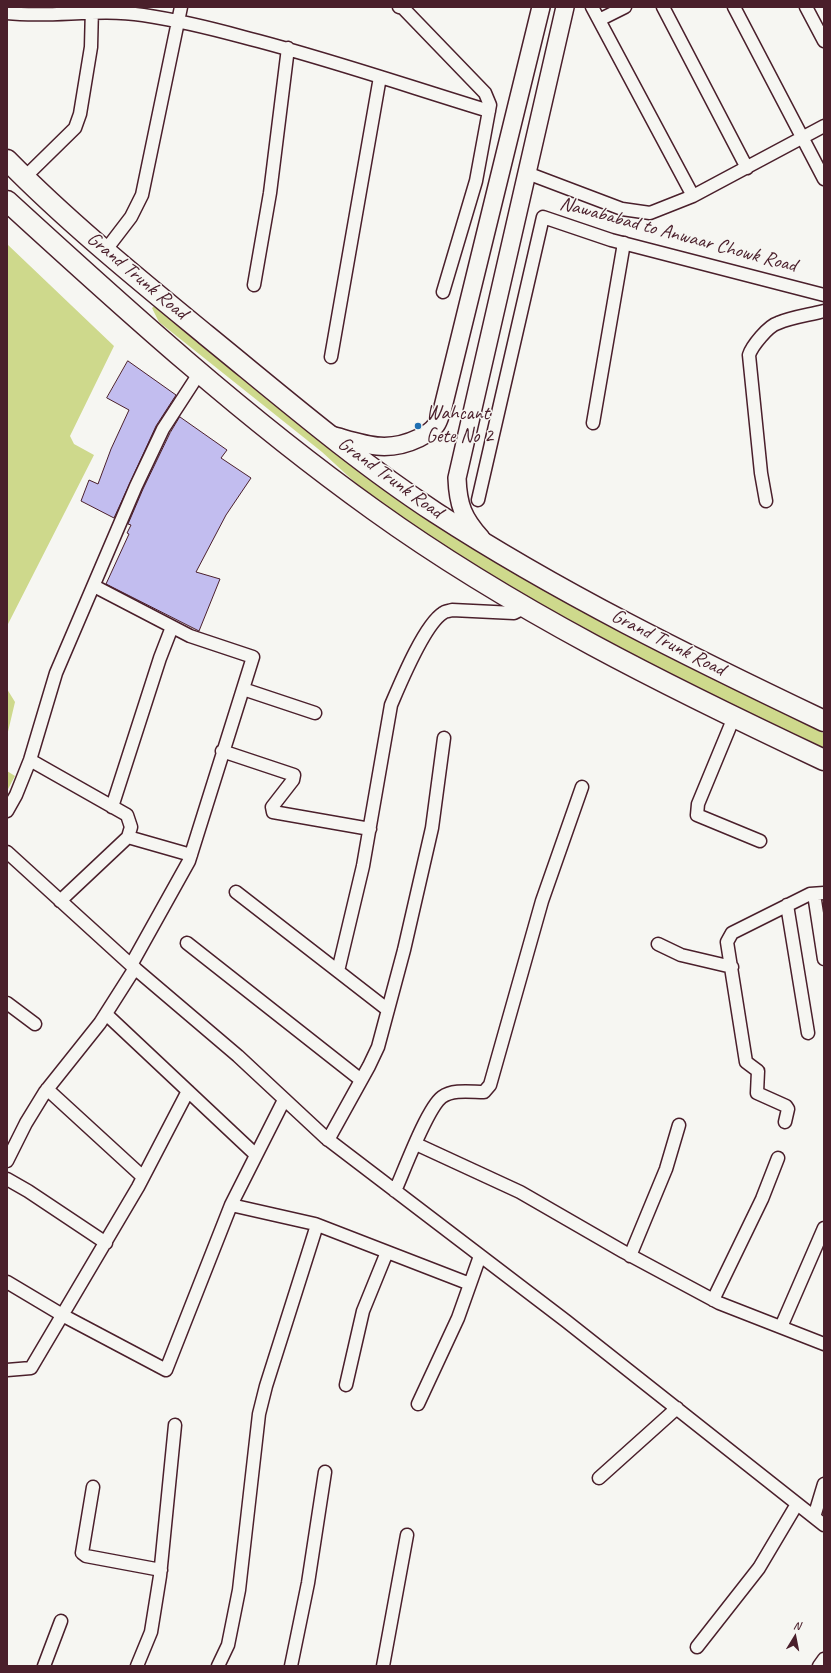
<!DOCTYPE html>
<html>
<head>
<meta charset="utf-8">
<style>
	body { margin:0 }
	#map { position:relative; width:831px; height:1673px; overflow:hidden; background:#f6f6f2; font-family:Caveat,sans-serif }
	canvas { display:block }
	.frame { position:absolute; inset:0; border:8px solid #4a1f2b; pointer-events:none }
	.north { position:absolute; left:775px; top:1617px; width:40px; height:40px; -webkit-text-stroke:3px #f6f6f2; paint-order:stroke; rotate:10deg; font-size:11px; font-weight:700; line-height:16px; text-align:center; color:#4a1f2b }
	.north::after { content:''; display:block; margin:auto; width:14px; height:18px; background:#4a1f2b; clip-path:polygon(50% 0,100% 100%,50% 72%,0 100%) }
</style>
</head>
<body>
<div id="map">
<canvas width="831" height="1673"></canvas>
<div class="frame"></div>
<div class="north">N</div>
</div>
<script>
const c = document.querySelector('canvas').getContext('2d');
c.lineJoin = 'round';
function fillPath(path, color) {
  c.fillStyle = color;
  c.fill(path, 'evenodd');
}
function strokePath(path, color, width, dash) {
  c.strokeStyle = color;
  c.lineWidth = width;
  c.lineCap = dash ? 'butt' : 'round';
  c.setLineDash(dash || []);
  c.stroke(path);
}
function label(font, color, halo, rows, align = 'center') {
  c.font = font + ' Caveat,sans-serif';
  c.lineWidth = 3;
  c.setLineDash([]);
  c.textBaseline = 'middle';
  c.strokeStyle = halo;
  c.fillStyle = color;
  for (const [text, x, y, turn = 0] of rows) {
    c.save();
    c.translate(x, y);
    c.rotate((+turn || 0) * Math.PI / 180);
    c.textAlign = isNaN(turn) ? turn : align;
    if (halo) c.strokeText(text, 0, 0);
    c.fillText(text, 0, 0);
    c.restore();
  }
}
fillPath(new Path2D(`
	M7,244L114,346L70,436L74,444L94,455L7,626Z
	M157,304L298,419L681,662L823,733L824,753L635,660L491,579L372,498L322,452L159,322L152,308Z
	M7,689L15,702L7,736Z
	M7,771L15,776L7,791Z`), '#ced98c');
const building = new Path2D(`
	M128,361L176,395L156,426L114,518L81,501L89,480L98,484L111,449L129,410L107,398Z
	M180,417L227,450L221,458L251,478L226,515L196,572L220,579L199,631L106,584L129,534L127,533L131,525L128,524L143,489L170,433Z`);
fillPath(building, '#c2bdef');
strokePath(building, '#4a1f2b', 1);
const minor = new Path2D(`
	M399,7L403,8L485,93L490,105L476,181L443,292
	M592,7L693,196
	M663,7L747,168
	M734,7L824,179
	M806,7L824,41
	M7,13C52,18 98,8 143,15C177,20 210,28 243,37C326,58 407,86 489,111
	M599,20L625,7
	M527,173L622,209L650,213L693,196L824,126
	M24,178L75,128L80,114L91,47L92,7
	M105,251L131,217L142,195L181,7
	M254,285L270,193L288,48
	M331,357L380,77
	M593,423L624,243
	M478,500L543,217L611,240L824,295
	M766,501L761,473L749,355C752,346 768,326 778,323C792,317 809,315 824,311
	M94,586L190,636L253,657L189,861L131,965
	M243,689L315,713
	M734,717L698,804L697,815L760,841
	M222,751L294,775L293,780L272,807L273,812L370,829
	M30,760L127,815L131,827L128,837L191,855
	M112,807L160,658L172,627
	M7,811L16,795L30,760L56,673L136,486L163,429L200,372
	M7,852L131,965L238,1056L326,1138L566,1321L824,1525
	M236,892L388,1010
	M814,894L824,959
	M60,901L128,837
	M787,905L808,1033
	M187,943L361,1080
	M658,944L681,955L732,967
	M338,971L363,866L391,705C400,684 424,625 443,613C445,611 449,611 452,610L514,613L526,607
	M7,1003L35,1024
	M106,1014L256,1155
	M47,1089L143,1177
	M785,1122L788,1109L786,1106L757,1093L758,1071L746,1062L727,942L732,933L810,894L824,893
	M328,1140L369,1066L378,1047L404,950L432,828L444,738
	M416,1144L520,1192L624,1252L719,1303L824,1344
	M7,1161L26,1123L45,1092L100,1023L135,968
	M7,1179L28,1191L106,1243
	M395,1191C404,1171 427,1108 442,1097C453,1089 471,1092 484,1092L490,1085L542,901L582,787
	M231,1205L315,1224L470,1284
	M630,1256L666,1169L679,1125
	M7,1282L64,1316L166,1370L231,1205L284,1100
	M713,1300L762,1199L778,1158
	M781,1327L824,1228
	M7,1370L31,1368L138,1187L188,1091
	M346,1385L363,1311L387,1252
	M418,1404L458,1318L480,1256
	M599,1478L677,1408
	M93,1487L82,1553L86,1556L161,1570
	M814,1517L824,1484
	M697,1647L759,1568L797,1504
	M44,1666L61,1621
	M137,1666L151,1632L160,1576L175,1425
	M218,1666L228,1645L239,1590L259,1414L266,1386L317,1225
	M291,1666L308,1583L325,1472
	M383,1666L407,1535
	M819,1666L824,1659`);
const secondary = new Path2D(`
	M331,435C364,444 386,454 419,438C425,435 432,431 436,425C439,421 440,415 442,411L541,7
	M481,538C463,518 458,505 457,478L565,7`);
const trunk = new Path2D(`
	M7,160C69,223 138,279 206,335C281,396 355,460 436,513C559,593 692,658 824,721
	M7,201C125,309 244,417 374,510C513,610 669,687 824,760`);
strokePath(minor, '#4a1f2b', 15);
strokePath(secondary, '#4a1f2b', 20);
strokePath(trunk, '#4a1f2b', 23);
strokePath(minor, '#f6f6f2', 12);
strokePath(secondary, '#f6f6f2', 17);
strokePath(trunk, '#f6f6f2', 20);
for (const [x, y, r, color] of [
	[418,426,4,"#1f6fb2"]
]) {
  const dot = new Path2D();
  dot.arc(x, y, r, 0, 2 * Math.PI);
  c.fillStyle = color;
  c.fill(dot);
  strokePath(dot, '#f6f6f2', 1.5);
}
label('20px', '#4a1f2b', '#f6f6f2', [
	["Nawababad to Anwaar Chowk Road",678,235,15],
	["Grand Trunk Road",137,276,40],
	["Grand Trunk Road",390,478,36],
	["Grand Trunk Road",668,643,27]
]);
label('20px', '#4a1f2b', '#f6f6f2', [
	["Wahcant",426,414],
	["Gete No 2",426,437]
], 'left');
</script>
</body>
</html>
